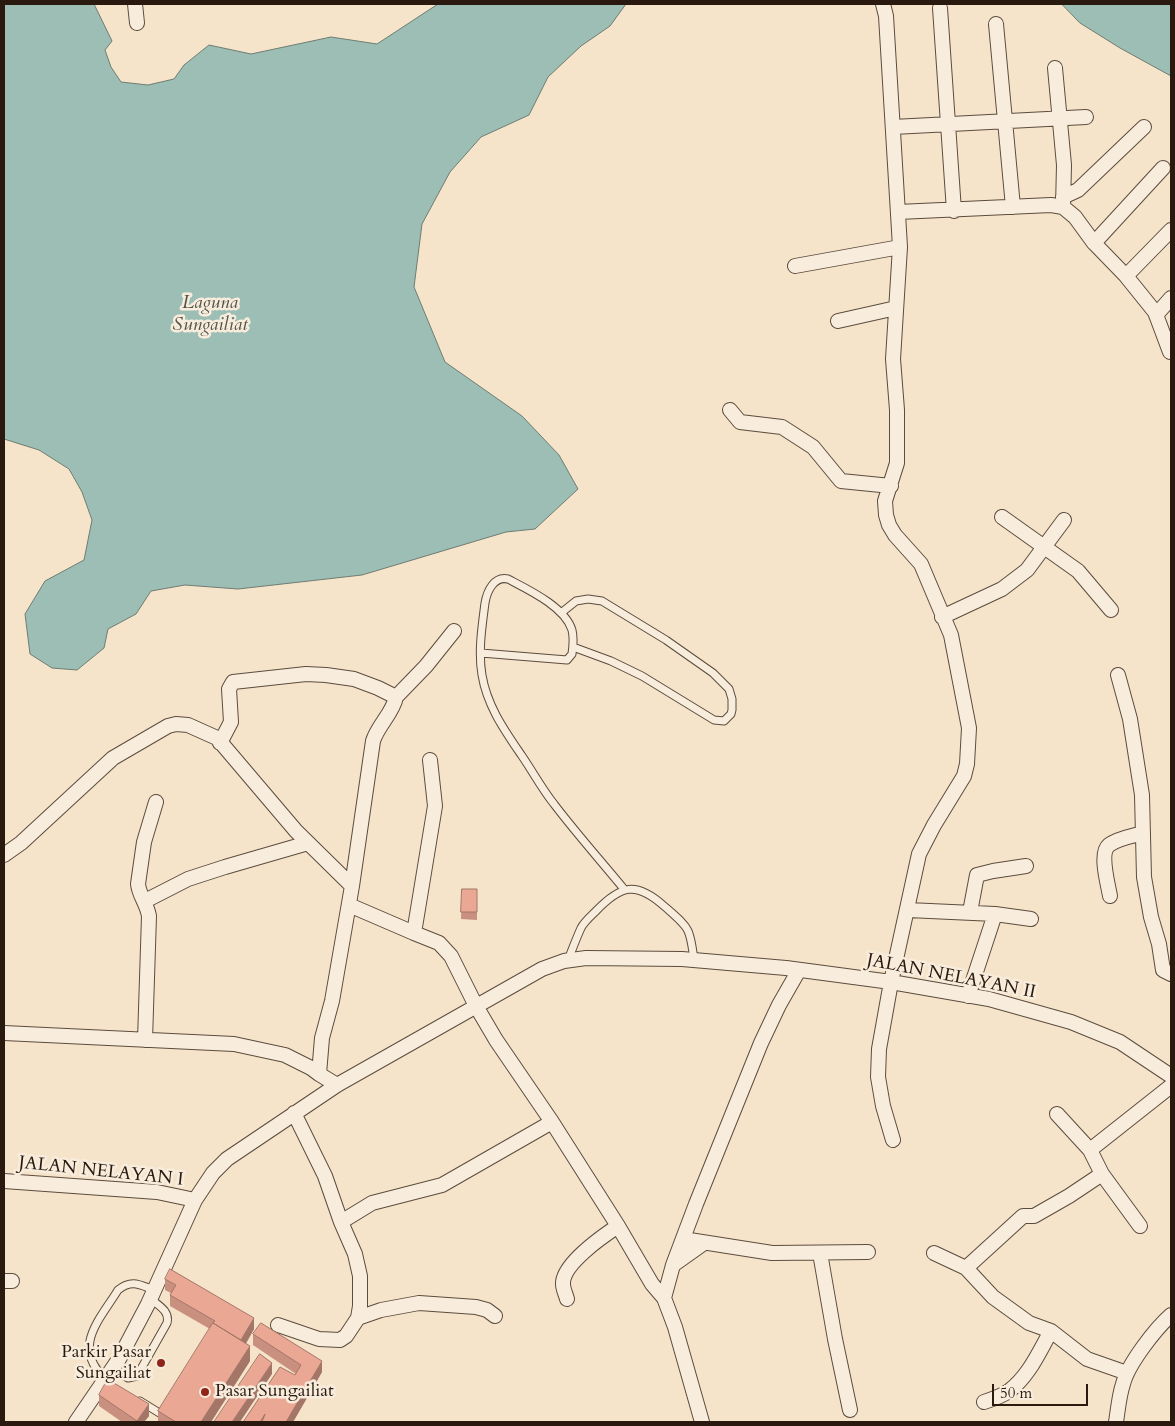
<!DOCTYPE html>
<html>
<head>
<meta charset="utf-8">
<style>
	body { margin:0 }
	#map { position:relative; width:1175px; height:1426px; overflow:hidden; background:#f5e3ca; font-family:Cardo,serif }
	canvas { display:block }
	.frame { position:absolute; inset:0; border:5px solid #29190e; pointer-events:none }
	.scale { position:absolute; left:992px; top:1384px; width:96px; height:22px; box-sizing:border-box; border:2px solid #29190e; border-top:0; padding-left:6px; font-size:15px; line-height:18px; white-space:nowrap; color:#29190e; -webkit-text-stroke:4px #f8eddd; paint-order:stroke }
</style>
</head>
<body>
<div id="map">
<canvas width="1175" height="1426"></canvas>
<div class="frame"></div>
<div class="scale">50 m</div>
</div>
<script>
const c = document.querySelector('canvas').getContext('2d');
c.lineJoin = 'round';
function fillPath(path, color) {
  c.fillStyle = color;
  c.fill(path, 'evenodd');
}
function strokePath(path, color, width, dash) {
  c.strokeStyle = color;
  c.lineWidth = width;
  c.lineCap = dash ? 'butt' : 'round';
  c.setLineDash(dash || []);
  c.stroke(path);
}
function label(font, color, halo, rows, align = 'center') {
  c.font = font + ' Cardo,serif';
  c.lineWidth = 5;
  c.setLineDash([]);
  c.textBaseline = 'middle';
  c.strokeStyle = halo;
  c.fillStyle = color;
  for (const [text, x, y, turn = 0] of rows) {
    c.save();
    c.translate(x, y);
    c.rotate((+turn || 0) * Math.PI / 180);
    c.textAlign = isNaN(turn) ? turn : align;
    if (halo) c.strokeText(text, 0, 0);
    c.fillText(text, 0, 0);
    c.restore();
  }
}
const water = new Path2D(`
	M4,4H94L112,41L105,50L111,67L121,82L148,85L174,79L184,65L209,45L251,54L331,37L377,44L438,4H626L610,26L581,46L548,77L529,115L481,137L450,172L422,224L414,287L445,362L522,416L559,455L578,489L535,529L506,532L362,575L238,589L185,585L151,591L136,614L108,629L104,648L77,670L52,668L30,654L25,614L45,581L84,560L92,520L82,492L69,469L39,450L4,439Z
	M1062,4H1171V76L1120,48L1080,23Z`);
fillPath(water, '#9cbeb4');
strokePath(water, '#6e7c72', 1);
const lane = new Path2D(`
	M561,613L576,601L588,599L602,601L666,640L713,673L729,689L732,699V710L731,714L724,721L714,720L642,676L611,661L573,647
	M481,653L567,660L572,654C573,647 574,638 572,630C565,607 529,590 508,579C494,576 487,591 485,603C482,626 478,652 482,675C487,706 505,731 522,756C533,772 542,789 554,804C576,833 601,861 624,889
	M568,960C572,950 576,939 581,928C584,922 591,916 596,911C621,885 636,881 664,906C689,928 690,927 694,960
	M111,1369L128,1378L137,1376L167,1323C170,1311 159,1306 151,1299
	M106,1380C71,1347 99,1321 118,1290C132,1279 140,1285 154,1290
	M140,1401L174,1422`);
const street = new Path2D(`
	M135,4L137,23
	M883,4L886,16L900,247L893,359L897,410V463L885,501L886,515L889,525L895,535L921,564L951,635L969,728L967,764L964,776L934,825L919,854L891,982L879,1049L878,1077L883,1106L893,1140
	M940,8L954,211
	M996,24L1013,207
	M1055,68L1064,165L1063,207
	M893,127L1086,117
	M1063,197L1078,190L1144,127
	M898,212L1051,205L1063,207L1075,217L1094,243L1126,276L1155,312L1170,352
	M1094,243L1163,168
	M795,266L900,247
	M1126,276L1171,230
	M1156,315L1171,298
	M838,321L896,308
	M730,410L740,422L782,427L813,447L841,481L891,486
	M1002,517L1078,571L1111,610
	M942,617L1002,589L1027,570L1064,520
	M1118,675L1130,719L1142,795L1144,877L1151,917L1159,944L1163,970L1171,974
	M396,697L426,666L454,631
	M220,743L231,722L229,689L233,682L306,674L326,675L354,679L378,688L396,697C393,713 378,725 373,741L352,886L332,1001L322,1038L319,1074
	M430,760L435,806L414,933L439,943L451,956L476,1006L496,1040L552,1122L618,1226L652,1284L664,1298L675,1327L702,1422
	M4,855L21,843L113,758L168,726L176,724L188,725L217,738L296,831L352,886
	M1110,896C1108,884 1099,853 1109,845C1118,838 1133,836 1143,833
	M145,901L188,879L225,867L308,843
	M349,905L414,933
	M908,910L995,914L1031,919
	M970,912L977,875L993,871L1026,866
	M968,996L995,914
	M4,1033L234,1044L285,1055L311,1068L319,1074L337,1085
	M145,1040L149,916C147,904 139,895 138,884L144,842L156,802
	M1057,1114L1090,1150L1171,1086
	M1090,1150L1102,1174L1069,1196L1034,1216H1023L966,1268L993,1297L1029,1323L1051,1331L1087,1359L1127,1373
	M1102,1174L1140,1226
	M4,1181L157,1192L195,1200
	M341,1222L372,1203L442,1185L552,1122
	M683,1239L772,1253L868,1252
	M820,1253L835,1339L850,1410
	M934,1253L966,1268
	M673,1265L704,1243
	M4,1281H12
	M664,1298L673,1265L696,1204L761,1043L779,1005L799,970
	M567,1299C566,1295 563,1289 563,1284C562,1264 603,1236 618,1226
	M358,1318L381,1310L419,1303L476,1307L487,1310L495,1316
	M278,1325L319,1339L340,1340L346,1336L358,1318L360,1306V1276L355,1254L341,1222L325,1176L294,1113
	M984,1402C993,1399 1002,1396 1009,1391C1029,1376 1039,1352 1051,1331
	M76,1422L119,1359L148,1304L195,1200L213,1173L227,1159L337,1085L542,969L564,961L586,958L682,959L786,968L891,982L989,999L1071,1022L1120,1042L1171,1076
	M1116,1422C1118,1410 1119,1396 1123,1384C1128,1364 1156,1328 1171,1315`);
strokePath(lane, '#5c4c3d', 9);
strokePath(street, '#5c4c3d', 16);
strokePath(lane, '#f8eddd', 7);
strokePath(street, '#f8eddd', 14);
fillPath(new Path2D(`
	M462,889H477V920L461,919Z
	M165,1279L254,1329L246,1344L250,1361L211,1422H158V1411L210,1329L170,1306V1295L171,1293L165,1290Z
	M253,1334L322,1372L293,1422H243L296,1374L253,1345Z
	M114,1383L149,1416L144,1422H122L99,1406V1395Z`), '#c9907f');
fillPath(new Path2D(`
	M254,1318V1329L241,1351V1340Z
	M250,1346V1361L211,1422H201Z
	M322,1361V1372L293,1422H286Z
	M272,1363V1374L240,1422H232Z
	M149,1404V1416L144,1422H137V1421Z`), '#a47668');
const building = new Path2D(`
	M462,889H477V912H461Z
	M170,1269L254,1318L241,1340L213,1323L215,1321L170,1295L176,1285L165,1279Z
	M213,1323L250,1346L201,1422H176L158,1411Z
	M261,1323L322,1361L286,1422H262L265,1414L260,1422H243L280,1367L295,1375L301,1365L253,1334Z
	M260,1354L272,1363L232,1422H214Z
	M109,1377L114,1383L149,1404L137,1421L99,1395Z`);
fillPath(building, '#eaa894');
strokePath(building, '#a47668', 1);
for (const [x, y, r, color] of [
	[161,1363,5,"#8f2418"],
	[205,1392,5,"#8f2418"]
]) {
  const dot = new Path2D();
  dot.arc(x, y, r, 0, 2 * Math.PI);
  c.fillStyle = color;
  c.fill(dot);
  strokePath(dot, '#f8eddd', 2);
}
label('18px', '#29190e', '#f8eddd', [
	["JALAN NELAYAN II",951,977,11],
	["JALAN NELAYAN I",101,1172,6]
]);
label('18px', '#29190e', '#f8eddd', [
	["Parkir Pasar",151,1353],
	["Sungailiat",151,1374],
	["Pasar Sungailiat",215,1392,"left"]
], 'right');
label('italic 19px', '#515348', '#f8eddd', [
	["Laguna",210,304],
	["Sungailiat",210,326]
]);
</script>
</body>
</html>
